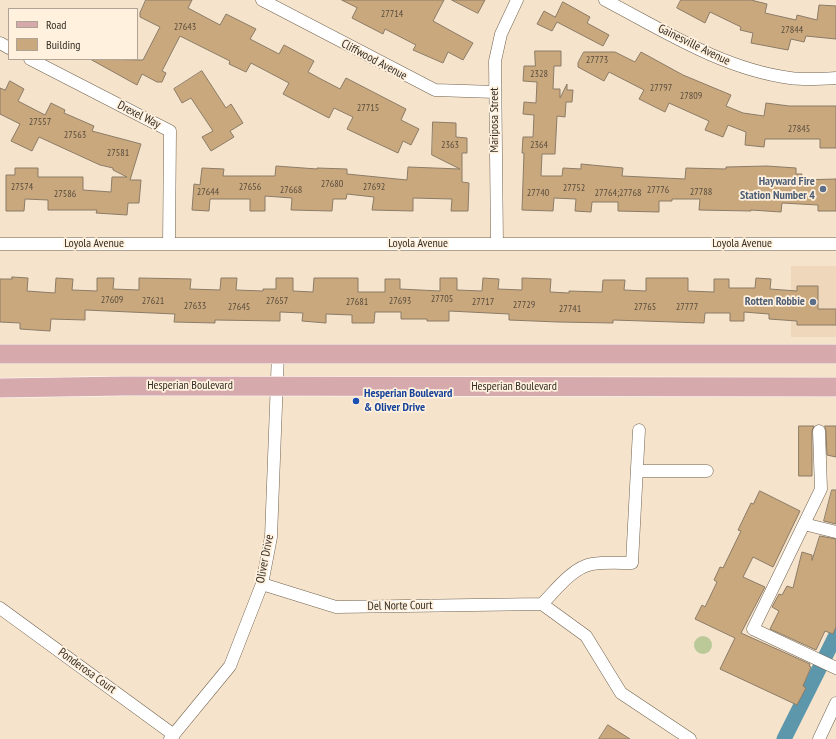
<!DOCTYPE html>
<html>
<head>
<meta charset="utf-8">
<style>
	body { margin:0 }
	#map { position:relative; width:836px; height:739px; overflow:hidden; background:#f5e3cc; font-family:"PT Sans Narrow",sans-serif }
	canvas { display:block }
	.legend { position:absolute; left:8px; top:8px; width:130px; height:52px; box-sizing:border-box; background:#fff1de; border:1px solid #aea394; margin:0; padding:5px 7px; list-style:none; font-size:12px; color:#342e25 }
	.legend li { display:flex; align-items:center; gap:8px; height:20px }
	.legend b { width:20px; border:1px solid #aea394 }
</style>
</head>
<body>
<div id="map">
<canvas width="836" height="739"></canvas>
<ul class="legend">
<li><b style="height:5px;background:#d6a9ac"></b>Road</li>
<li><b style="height:11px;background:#c9a87e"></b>Building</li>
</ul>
</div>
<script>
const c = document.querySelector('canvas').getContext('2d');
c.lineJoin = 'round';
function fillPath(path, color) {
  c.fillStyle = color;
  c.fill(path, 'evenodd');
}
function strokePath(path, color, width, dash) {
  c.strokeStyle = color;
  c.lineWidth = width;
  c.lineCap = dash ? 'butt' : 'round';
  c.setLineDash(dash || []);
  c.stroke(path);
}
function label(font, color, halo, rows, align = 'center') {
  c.font = font + ' "PT Sans Narrow",sans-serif';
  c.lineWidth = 3.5;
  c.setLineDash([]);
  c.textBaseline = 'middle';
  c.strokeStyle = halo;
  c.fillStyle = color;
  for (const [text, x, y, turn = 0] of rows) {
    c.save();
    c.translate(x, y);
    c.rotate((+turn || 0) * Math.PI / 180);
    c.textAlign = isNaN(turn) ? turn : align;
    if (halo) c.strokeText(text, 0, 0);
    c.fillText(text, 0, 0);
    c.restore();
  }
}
fillPath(new Path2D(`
	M791,266H836V337H791Z`), '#eed7ba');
fillPath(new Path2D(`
	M694 645a9 9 0 1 1 18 0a9 9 0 1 1-18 0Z`), '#bbc999');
strokePath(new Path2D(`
	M784,739L836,635`), '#5c97ab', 15);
const building = new Path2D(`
	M146,0H192L188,8L220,25L226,14L256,29L250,39L279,54L284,45L314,61L308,72L319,78L340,89L346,78L406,109L401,120L419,129L411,145L403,141L398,153L368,139L347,129L353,117L334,108L329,118L283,94L289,83L251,63L246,72L229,64L230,61L180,36L162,71L166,73L162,82H157L142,74L137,85L90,59L143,60L160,27L140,17V13Z
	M342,0H444L433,21L473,43L463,60L448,52L443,63L413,50L416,45L385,29L383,34L352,18L357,8Z
	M452,0H485L478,13Z
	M681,0H751L767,4L765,13L796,20L797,15L817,20L819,5L836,6V39L806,36L804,42L791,39L788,50L751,43L753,33L740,30L741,27L710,12L705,23L677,8Z
	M563,2L590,17L587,23L609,35L603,46L557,22L552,31L537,24L544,11L555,17Z
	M535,51H561V66H554L553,89H560V98L567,84V90H573L572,102H566L565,117L557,116L555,154H542L541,176H562L563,168L581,169V164L623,168L622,176L685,179L686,168L726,169V167L767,166L796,168V174H802L801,180L836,179V211H818V205L782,203L781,212L751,210V211L699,210L700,199H672V201H659V212L618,211V202H592L591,212L575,211L576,199L554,198L553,211L522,210L524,153H522L523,137H533L534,115L523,114L524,102L536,103L537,82L523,81L524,66H535Z
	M584,52H615L635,62L641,52L683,75L731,95L726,106L743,113L764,116L766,103L789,106H836V148H820V139H765L764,147L745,145L746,132L728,125L723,137L705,130L709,121L669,103L665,112L639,99L644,90L609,72L604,81L578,67V63Z
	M202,71L226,108L231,104L243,123L230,131L234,137L211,151L202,137L213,131L191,98L182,103L174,89Z
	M10,81L24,89L18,101L45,115L51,103L65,110L64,113L94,126L92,131L141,144L130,180H141L139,203H128L127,215L96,213L97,210H48V200L25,199L24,211H6V175H15V168H38V177H83V190L111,192L112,177H127L113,170V168L100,165L39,137L32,151L11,141L20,124L0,114V88L5,90Z
	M433,122L456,123V137L467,138V153H462V182L469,183L468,211H451L452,199L413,198V211L372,210L374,197L347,194L346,199H333L332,211L291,210L292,198L265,196V211H250V199H210L209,211L192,210L194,184L200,185L202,168L224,169L223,176H275L276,166L317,169V168L347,169V174L407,180L408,167L460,169L432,155Z
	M12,277L28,278L27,291L55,293L56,278L73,279L72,290L97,291V278H114L113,289L139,290V278L191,279L190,289L220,290L221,278H237L236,290L263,291V289H276V278H293V291L313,292L314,278H358V292H385V279H400V289L440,291V278H457V290L482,291L483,278L499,279L498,289L522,290V278L551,279L550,292L569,293V291L602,292L603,280H625L624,290L646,291V278H688V291L714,292V279H729V288H755L756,278L771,279L770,289L797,291V286H818V309H836V325H797V321L769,319V314L744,312V321H730V313H705L704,323L613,320V323L558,322L509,320V314L449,311V321H427V319H401V312H375L374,323H352V315L326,314V323L302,321L303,313L280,312V321L215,320V323L174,322L175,314L85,310V320L51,319L50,331L20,329V323L0,322V279H12Z
	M799,426H814L812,431V476H799Z
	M825,426H836V457L827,455L826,431Z
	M832,490H836V524L824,521Z
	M760,491L800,511L773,567L753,557L743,577L765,587L741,633L810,664L809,666L811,667L803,686L806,688L797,705L720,669L735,638L695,619L702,605L705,607L717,582L714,580L720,567L723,568L741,531L738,530L751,503L753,504Z
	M820,536L836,539V627L833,634L825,631L816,650L770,629L779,611L772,607L779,594L782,595L787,586L793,588L802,552L812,555V560Z
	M608,725L630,739H599Z`);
fillPath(building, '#c9a87e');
strokePath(building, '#8b7b66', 1);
const street = new Path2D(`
	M262,0L435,90L495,92
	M605,0C664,31 723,69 790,78C805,80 821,79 836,78
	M0,43L9,48
	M30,59L170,131L169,244
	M0,244H836
	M497,244L495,61L501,34L517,0
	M819,431L821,489L753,629L836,668
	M637,471H707
	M804,524L836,532
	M262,584L336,607L542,604
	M542,604C555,591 573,567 592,564C605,562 619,563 632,563L639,430
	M542,604L586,636L621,693L690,739
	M0,608L174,735
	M170,739L230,666L262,584L271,537L278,353
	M819,739L836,703`);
const primary = new Path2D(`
	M0,354H836
	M0,388L125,386L836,387`);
strokePath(street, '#71624e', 13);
strokePath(primary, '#fff', 20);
strokePath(street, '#fff', 12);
strokePath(primary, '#d6a9ac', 19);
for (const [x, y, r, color] of [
	[823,189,4,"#5c6f8a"],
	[813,302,4,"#5c6f8a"],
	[356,401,4,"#1a4fb4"]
]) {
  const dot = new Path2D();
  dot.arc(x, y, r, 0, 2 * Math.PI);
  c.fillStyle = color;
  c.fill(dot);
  strokePath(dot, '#fff1de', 1.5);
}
label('10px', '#594c3b', null, [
	["27714",392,14],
	["27643",185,27],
	["27844",792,30],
	["27773",597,60],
	["2328",539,74],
	["27797",661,88],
	["27809",691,96],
	["27715",368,108],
	["27557",40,122],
	["27845",799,129],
	["27563",75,135],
	["2363",450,145],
	["2364",539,145],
	["27581",118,153],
	["27680",332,184],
	["27574",22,187],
	["27656",250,187],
	["27692",374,187],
	["27752",574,188],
	["27668",291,190],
	["27776",658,190],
	["27644",208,192],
	["27788",701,192],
	["27740",538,193],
	["27764;27768",618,193],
	["27586",65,194],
	["27705",442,299],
	["27609",112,300],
	["27621",153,301],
	["27657",277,301],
	["27693",400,301],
	["27681",357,302],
	["27717",483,302],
	["27729",524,305],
	["27633",195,306],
	["27645",239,307],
	["27765",645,307],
	["27777",687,307],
	["27741",570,309]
]);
label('12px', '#342e25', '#fff1de', [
	["Gainesville Avenue",694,45,26],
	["Cliffwood Avenue",374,60,28],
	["Drexel Way",139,115,27],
	["Mariposa Street",495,120,-90],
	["Loyola Avenue",94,244],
	["Loyola Avenue",418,244],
	["Loyola Avenue",742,244],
	["Hesperian Boulevard",190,386],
	["Hesperian Boulevard",514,387],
	["Oliver Drive",265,559,-79],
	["Del Norte Court",400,606,-1],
	["Ponderosa Court",87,671,36]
]);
label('bold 12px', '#4e5e75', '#fff1de', [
	["Hayward Fire",815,182],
	["Station Number 4",815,196],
	["Rotten Robbie",805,302]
], 'right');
label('bold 12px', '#164399', '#fff1de', [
	["Hesperian Boulevard",364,394],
	["& Oliver Drive",364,408]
], 'left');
</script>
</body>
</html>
